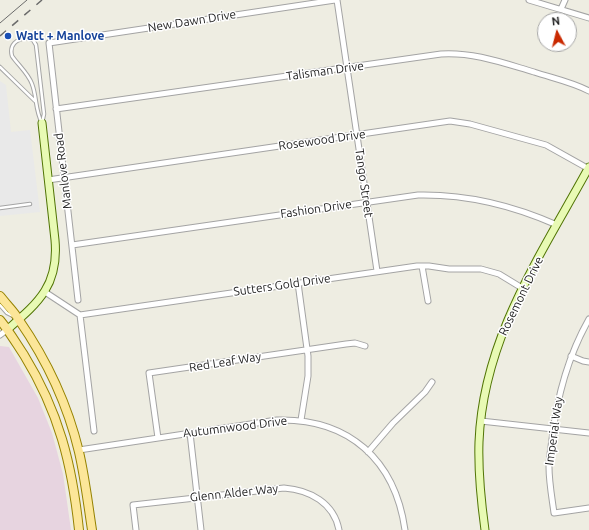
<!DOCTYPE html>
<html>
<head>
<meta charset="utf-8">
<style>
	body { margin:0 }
	#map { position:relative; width:589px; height:530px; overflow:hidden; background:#eeede2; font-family:Ubuntu,sans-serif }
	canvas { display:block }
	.north { position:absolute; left:537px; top:12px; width:40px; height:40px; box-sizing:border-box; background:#fff; border:1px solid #a5a5a5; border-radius:50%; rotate:353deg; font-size:11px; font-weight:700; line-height:16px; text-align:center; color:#1d1d1d }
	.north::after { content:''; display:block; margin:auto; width:14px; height:18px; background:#c92900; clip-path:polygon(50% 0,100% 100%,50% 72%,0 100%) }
</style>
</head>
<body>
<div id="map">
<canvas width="589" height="530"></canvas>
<div class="north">N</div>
</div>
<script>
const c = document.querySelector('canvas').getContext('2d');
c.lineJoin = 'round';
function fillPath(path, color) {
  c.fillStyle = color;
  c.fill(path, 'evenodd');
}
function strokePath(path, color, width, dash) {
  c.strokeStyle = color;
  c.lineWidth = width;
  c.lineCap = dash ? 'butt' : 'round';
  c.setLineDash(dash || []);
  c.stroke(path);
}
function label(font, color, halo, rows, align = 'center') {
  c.font = font + ' Ubuntu,sans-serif';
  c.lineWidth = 3;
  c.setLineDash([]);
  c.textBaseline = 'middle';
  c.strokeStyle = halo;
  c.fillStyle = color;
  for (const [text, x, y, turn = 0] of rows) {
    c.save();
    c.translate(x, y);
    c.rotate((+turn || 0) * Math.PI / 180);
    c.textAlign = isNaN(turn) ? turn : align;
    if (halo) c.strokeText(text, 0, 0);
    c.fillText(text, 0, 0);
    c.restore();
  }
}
fillPath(new Path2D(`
	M0,346L9,347L38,398L52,433L63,474L71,530H0Z`), '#e7d4e0');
fillPath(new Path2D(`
	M0,81L6,85L11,132L30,130L40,212L0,216Z`), '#e9e9e9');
const lane = new Path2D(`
	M27,38L33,40L36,45L44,114L42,123C35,110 37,97 32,84C28,73 18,65 12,56C9,45 16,39 27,38Z
	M0,67L35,101
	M0,208L30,204
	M0,305L7,313L13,316`);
const street = new Path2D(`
	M337,0L377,271
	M529,0L589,18
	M561,9L565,0
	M56,109L441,54C474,52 503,63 534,72C552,78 572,82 589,91
	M48,180L450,121L470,124L546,145L589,169
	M72,245L418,195C467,194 512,205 557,225
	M422,266L428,301
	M298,283L308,356V376L301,420
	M45,292L80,315L417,266H429L449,269H481L499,274L522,288
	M78,300L49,43L335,0
	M80,315L94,431
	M589,319C568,356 557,397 552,439C551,448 549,458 549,467C549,482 552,498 554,513L589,508
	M0,335L8,329
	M571,356L583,361L589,362
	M481,421L589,433
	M190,433L201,530
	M158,438L149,373L346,344L355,343L365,346
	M79,450L277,420C349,418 395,460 405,530
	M368,452L393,423L425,392L432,382
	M136,530L133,505L284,488C310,490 334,503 339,530`);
const secondary = new Path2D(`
	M8,329C39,302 59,285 55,240L42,123
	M485,530C481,501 478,472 479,442C483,338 541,255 589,167`);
const primary = new Path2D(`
	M0,296C6,304 14,311 19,320C46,359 68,406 79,452C85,478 88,504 92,530
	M0,320C9,331 16,343 24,355C59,412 72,464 79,530`);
strokePath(lane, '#a4a4a4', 4.5);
strokePath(street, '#a4a4a4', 7);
strokePath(secondary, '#507404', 9);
strokePath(primary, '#958200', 10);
strokePath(lane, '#fff', 2.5);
strokePath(street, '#fff', 5);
strokePath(secondary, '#e8fab4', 7);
strokePath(primary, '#fce699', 8);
strokePath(new Path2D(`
	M0,23L27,0`), '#6b6b6b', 1);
strokePath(new Path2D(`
	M0,36L42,0`), '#6b6b6b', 1.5, [8, 8]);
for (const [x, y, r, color] of [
	[8,36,4,"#1a4fb4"]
]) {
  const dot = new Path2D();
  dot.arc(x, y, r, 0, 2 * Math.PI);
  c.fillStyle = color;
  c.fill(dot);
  strokePath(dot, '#fff', 1.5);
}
label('12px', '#1d1d1d', '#fff', [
	["New Dawn Drive",192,21,-9],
	["Talisman Drive",325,71,-8],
	["Rosewood Drive",322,140,-8],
	["Manlove Road",63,171,-97],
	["Tango Street",364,183,82],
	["Fashion Drive",316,209,-8],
	["Sutters Gold Drive",282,285,-8],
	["Rosemont Drive",521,296,-64],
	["Red Leaf Way",225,362,-9],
	["Autumnwood Drive",235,427,-7],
	["Imperial Way",554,431,-82],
	["Glenn Alder Way",234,493,-6]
]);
label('bold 12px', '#164399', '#fff', [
	["Watt + Manlove",16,36]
], 'left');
</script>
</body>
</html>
